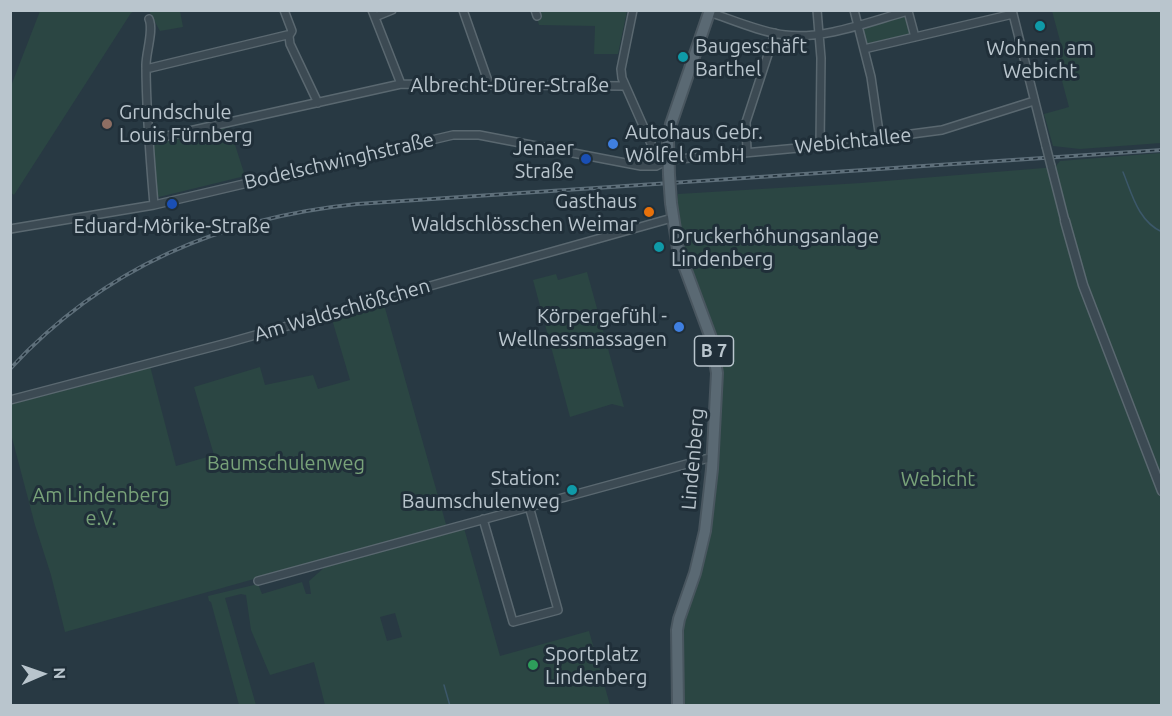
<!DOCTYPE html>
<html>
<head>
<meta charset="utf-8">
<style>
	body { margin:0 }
	#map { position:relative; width:1172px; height:716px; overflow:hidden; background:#283943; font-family:Ubuntu,sans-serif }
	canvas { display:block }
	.frame { position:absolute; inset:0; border:12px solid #b9c5cd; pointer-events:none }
	.north { position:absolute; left:12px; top:644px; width:60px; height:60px; -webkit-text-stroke:4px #202f39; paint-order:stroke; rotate:88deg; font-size:16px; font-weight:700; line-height:24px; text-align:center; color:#b9c5cd }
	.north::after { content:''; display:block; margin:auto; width:21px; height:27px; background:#b9c5cd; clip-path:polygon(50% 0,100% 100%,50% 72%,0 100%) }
</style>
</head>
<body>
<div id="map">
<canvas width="1172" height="716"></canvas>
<div class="frame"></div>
<div class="north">N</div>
</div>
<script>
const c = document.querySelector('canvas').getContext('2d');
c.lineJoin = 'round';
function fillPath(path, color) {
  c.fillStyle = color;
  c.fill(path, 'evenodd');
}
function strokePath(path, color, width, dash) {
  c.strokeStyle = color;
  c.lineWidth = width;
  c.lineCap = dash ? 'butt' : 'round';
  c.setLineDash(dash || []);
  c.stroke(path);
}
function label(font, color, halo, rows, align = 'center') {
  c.font = font + ' Ubuntu,sans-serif';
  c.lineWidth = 6;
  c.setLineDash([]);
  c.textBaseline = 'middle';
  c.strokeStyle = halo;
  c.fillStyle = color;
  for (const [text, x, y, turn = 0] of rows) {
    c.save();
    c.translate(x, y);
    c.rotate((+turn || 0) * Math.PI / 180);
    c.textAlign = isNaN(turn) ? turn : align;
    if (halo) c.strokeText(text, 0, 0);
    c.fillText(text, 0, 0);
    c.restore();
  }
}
fillPath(new Path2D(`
	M40,11H135L131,13L14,195L10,192L11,86Z
	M149,11H180L183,27L160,31Z
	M535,11H627L618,54H594L595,26L539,25Z
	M1052,11H1161V143L1080,149L1053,146L1044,114L1069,107L1054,51L1062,48Z
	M907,15L912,34L866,45L862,26Z
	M229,126L245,176L159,197L157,195L153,143Z
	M1161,153V705H681L682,623L697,579L720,374L680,239L676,208L678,194L861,183L1044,168L1055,167L1060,161Z
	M587,272L624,407L612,404L570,417L533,280L556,274L558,280Z
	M383,301L447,528L381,546L379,544L65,632L51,575L35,525L11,434L10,403L150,366L176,466L214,455L194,387L260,367L265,385L313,375L318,389L350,380L331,316Z
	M464,528L500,656L589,631L610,705H325L314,662L270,675L251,630L246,595L241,594L225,598L256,705H239L211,602L209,601L208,596L258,584L262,594L302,582L306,594H311L309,581L326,566ZM395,613L402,637L387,641L380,617Z`), '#2b4643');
strokePath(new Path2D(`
	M1123,172C1132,194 1138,221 1162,232
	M444,685L450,706`), '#3c586a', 1.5);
const minor = new Path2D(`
	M284,10L292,31L289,36
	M372,10L401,84
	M463,10L489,84
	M535,10L537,16
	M633,10L621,69L622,78L660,164
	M817,10L821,58L820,146
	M854,10L871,77L880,139
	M1012,10L1046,146
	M709,12C733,20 760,32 785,35C824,40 871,21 908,11L915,37
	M375,17L392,10
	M149,19C154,30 146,52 146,65C146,112 150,158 154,205
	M864,49L1013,14
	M146,69L287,35L289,36L290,44L318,103
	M149,140L401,84L625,86
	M747,152L746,122L775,33
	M1051,166L1065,221
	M10,229L154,205L453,135H479L641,166H656L668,160L820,146L942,130L1034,101
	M10,400L227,343L672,218
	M483,519L513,622L558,610L529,506
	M258,581L705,459L713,458`);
const tertiary = new Path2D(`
	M1065,221L1083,285L1162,491`);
const primary = new Path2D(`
	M669,175L668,141L671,124L710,10
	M671,203L678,249L711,338L717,373L712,469L705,531L695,573L679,619L677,630L678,706`);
strokePath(minor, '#5a6870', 10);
strokePath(tertiary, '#5a6870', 11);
strokePath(primary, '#49565f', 14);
strokePath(minor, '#3c4a53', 7);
strokePath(tertiary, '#3c4a53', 8);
strokePath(primary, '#5a6973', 10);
const rail = new Path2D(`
	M10,369C104,267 221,218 357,204L1162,150`);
strokePath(rail, '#5e6f7a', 4);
strokePath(rail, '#202f39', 1.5, [4.5]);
const minorBridge = new Path2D(`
	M1046,146L1051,166`);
const primaryBridge = new Path2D(`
	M669,175L671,203`);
strokePath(minorBridge, '#5a6870', 10, []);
strokePath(primaryBridge, '#49565f', 14, []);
strokePath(minorBridge, '#3c4a53', 7);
strokePath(primaryBridge, '#5a6973', 10);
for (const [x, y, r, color] of [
	[1040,26,6,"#0f9aa8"],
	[683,57,6,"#0f9aa8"],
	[107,124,6,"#8d6e63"],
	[613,144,6,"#3f7fe0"],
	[586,159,6,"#1a4fb4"],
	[172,204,6,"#1a4fb4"],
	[649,212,6,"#e8710a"],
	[659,247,6,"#0f9aa8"],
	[679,327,6,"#3f7fe0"],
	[572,490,6,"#0f9aa8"],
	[533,665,6,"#2e9e5b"]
]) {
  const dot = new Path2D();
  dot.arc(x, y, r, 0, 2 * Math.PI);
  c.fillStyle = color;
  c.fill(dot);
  strokePath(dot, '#202f39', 2);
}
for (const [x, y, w] of [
	[714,351,39]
]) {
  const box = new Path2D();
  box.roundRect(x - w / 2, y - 15, w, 30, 4.5);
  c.fillStyle = '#202f39';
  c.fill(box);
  strokePath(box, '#b9c5cd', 1.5);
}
label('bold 18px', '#b9c5cd', null, [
	["B 7",714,351]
]);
label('20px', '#b9c5cd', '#202f39', [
	["Baugeschäft",695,46],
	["Barthel",695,69],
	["Wohnen am",1040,48,"center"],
	["Webicht",1040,71,"center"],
	["Grundschule",119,112],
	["Louis Fürnberg",119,135],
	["Autohaus Gebr.",625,132],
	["Wölfel GmbH",625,155],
	["Jenaer",574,148,"right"],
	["Straße",574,171,"right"],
	["Gasthaus",637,201,"right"],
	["Waldschlösschen Weimar",637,224,"right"],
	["Eduard-Mörike-Straße",172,226,"center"],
	["Druckerhöhungsanlage",671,236],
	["Lindenberg",671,259],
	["Körpergefühl -",667,316,"right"],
	["Wellnessmassagen",667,339,"right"],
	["Station:",560,478,"right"],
	["Baumschulenweg",560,501,"right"],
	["Sportplatz",545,654],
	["Lindenberg",545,677]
], 'left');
label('20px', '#b9c5cd', '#202f39', [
	["Albrecht-Dürer-Straße",510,85],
	["Webichtallee",853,141,-6],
	["Bodelschwinghstraße",339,161,-13],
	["Am Waldschlößchen",342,310,-16],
	["Lindenberg",693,459,-85]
]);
label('20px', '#78a279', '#202f39', [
	["Baumschulenweg",286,463],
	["Webicht",938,479],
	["Am Lindenberg",101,495],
	["e.V.",101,518]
]);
</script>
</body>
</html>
